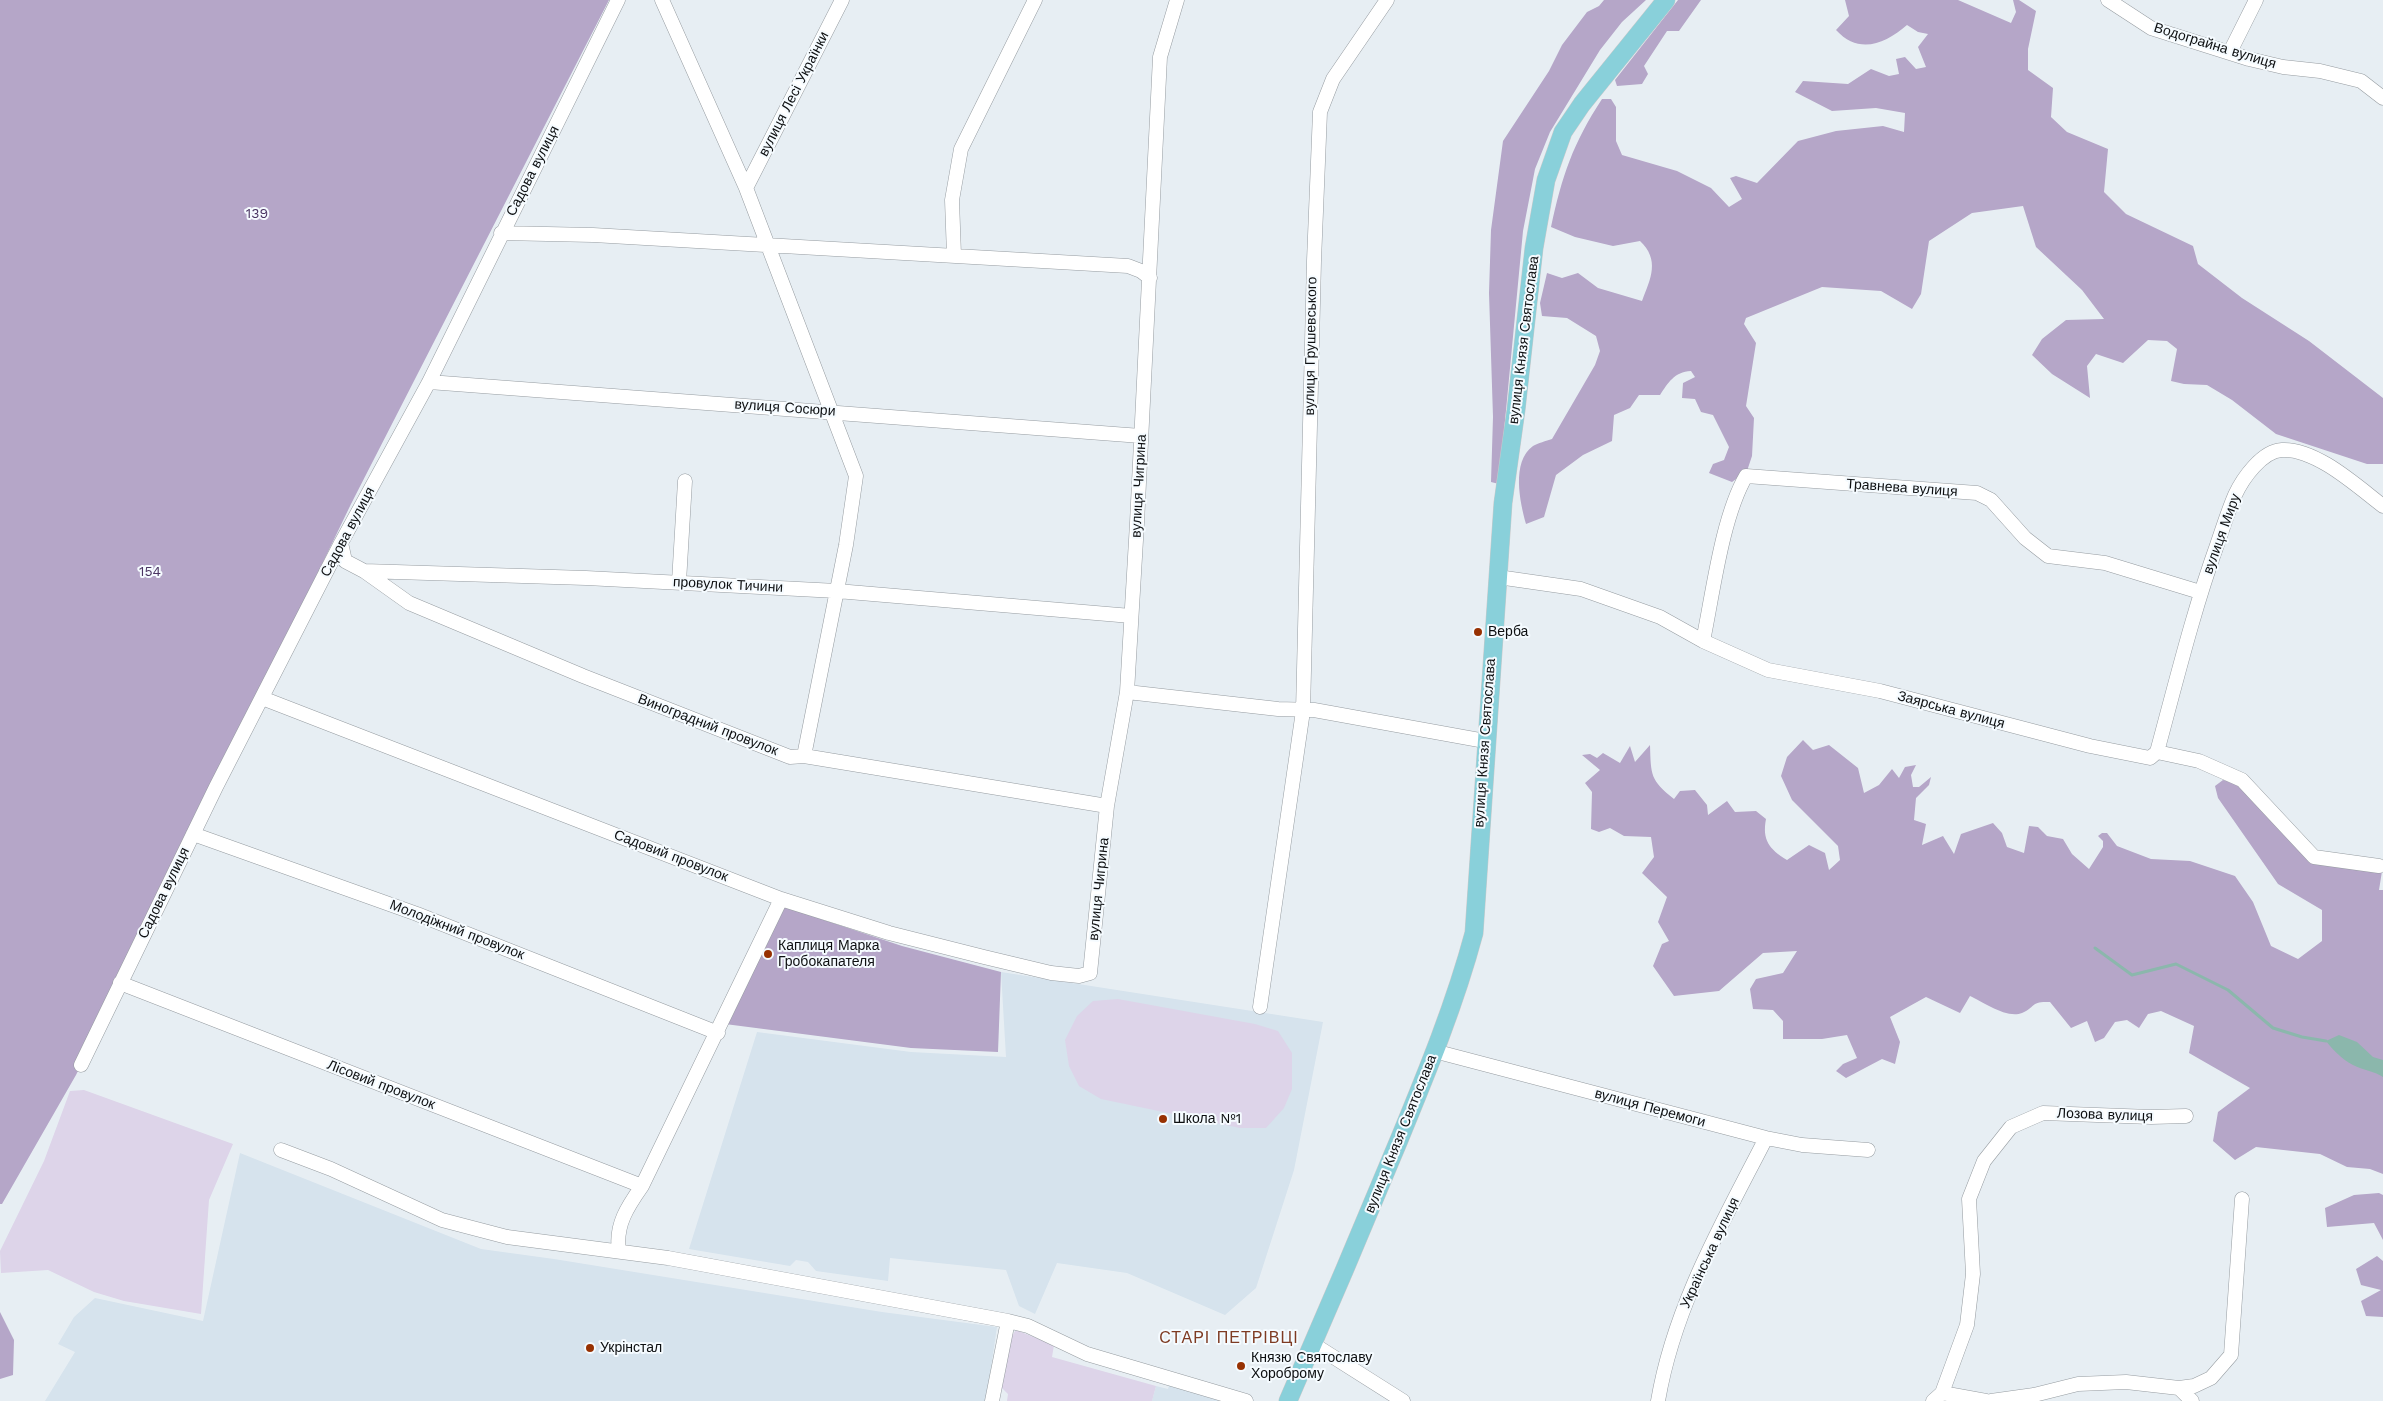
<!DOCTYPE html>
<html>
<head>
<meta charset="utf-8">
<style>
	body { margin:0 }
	canvas { display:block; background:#e7eef3 }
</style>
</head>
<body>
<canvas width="2383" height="1401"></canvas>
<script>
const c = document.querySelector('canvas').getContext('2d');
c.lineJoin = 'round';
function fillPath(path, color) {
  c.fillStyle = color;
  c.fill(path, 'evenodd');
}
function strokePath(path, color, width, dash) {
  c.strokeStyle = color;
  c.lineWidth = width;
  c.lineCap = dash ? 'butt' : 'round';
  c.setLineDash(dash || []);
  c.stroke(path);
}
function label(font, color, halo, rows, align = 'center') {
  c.font = font + ' "Work Sans",sans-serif';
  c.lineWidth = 4;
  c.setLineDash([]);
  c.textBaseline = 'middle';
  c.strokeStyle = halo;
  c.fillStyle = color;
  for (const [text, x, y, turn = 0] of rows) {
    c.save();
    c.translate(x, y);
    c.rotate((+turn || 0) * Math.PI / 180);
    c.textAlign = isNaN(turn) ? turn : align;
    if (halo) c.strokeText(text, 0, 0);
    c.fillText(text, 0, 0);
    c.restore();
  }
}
fillPath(new Path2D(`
	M1001,972L1323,1022L1294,1170L1256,1288L1225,1315L1127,1273L1057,1263L1035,1314L1019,1306L1006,1270L890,1258L888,1281L816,1271L808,1262L796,1260L790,1266L689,1249L757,1032L911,1052L1006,1057Z
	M240,1153L481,1249L554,1259L882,1312L997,1327L986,1401H45L75,1352L58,1344L74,1317L95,1298L203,1321Z
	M1170,1381L1230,1401H1152L1156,1386L1168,1389Z`), '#d6e3ed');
fillPath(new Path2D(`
	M1118,999L1255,1024L1278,1031L1292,1053V1089L1284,1108L1266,1128H1240L1101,1099L1079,1086L1069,1066L1065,1040L1077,1016L1093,1001Z
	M84,1090L233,1144L209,1200L201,1314L124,1301L94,1292L48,1270L1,1273L0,1251L44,1161L70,1091Z
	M1016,1330L1054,1345L1052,1357L1156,1386L1152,1401H1007L1008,1394L1001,1387L1011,1337Z`), '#ddd4e9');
fillPath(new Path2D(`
	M0,0H609L351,504L76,1075L2,1204H0Z
	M1604,0H1646L1622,22L1600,50L1550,132L1535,169L1523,231L1499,484L1491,482L1493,417L1489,293L1491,230L1503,141L1549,71L1562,45L1587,12L1599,6Z
	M1678,0H1701L1679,31H1667L1644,66L1648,74L1642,84L1617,86L1615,80Z
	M1845,0H1958L2011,23L2016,12L2013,0H2019L2036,11L2028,49V70L2053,88L2051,117L2067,132L2108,149L2104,192L2126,214L2193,246L2198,264L2242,298L2309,341L2383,398V464H2367L2276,434L2232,400L2207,385L2184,384L2171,381L2177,349L2167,341L2148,340L2123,363L2096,354L2087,366L2090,398L2052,374L2032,355L2042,339L2066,320L2104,319L2082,290L2036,247L2023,206L1972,213L1929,241L1921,294L1912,309L1881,291L1822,287L1746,318L1744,324L1756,343L1746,406L1754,418L1752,456L1747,471L1732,482L1709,473L1713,464L1724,460L1729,447L1713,415L1701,412L1695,399L1682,398L1683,383L1695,377L1691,371C1674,372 1668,383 1660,395H1639L1630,408L1614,415L1612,441L1583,455L1556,475L1544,517L1526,524C1520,502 1511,462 1533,446C1538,443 1546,441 1552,439L1595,365L1600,351L1596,336L1567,318L1542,316L1540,303L1547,273L1562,278L1578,273L1598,288L1642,301C1651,278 1660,260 1640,241L1613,246L1575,237L1551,227C1562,176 1573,143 1602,99H1611L1616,107V141L1622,155L1677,171L1711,188L1729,207L1742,199L1730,178L1736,176L1757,183L1798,141L1836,131L1883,126L1904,132L1905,113L1876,108L1832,111L1795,92L1803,81L1848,84L1871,69L1889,76L1899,74L1896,59L1905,57L1916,69L1926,67L1918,47L1928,34L1918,32L1907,25C1885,44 1859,55 1836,30L1849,16Z
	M1803,740L1813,750L1829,745L1858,768L1864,793L1879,785L1892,769L1899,778L1905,767L1916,765L1911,775L1913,787H1919L1931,777L1929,785L1916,798L1914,820L1926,824L1922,845L1943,836L1954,854L1961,834L1993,823L2002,833L2007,847L2024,853L2029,826L2038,827L2047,836L2063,839L2072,854L2089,869L2103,847V841L2098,836L2102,833H2107L2117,846L2151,859L2190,861L2235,876L2253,902L2271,946L2298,959L2322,941V910L2278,884L2218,798L2215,786L2223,780L2240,783L2312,860L2383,865L2379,890H2383V1174L2370,1169L2347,1167L2320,1154L2256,1147L2235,1160L2213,1141L2218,1112L2250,1088L2189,1053L2194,1026L2161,1011L2148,1014L2139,1028L2127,1020L2115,1022L2104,1038L2095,1042L2087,1021L2071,1028L2050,1002C2030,1001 2036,1007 2022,1013C2007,1019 1983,1002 1970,996L1960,1013L1926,997L1890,1017L1900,1042L1895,1064L1882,1059L1846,1078L1836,1071L1843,1064L1857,1058L1847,1035L1822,1039H1783V1021L1773,1010L1753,1009L1750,989L1756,979L1783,973L1797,951L1763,953L1719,991L1674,996L1653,966L1662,944L1669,941L1658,922L1667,897L1642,873L1654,857L1651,837L1624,836L1610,828L1599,832L1591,829L1592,792L1585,783L1600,770L1582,755L1590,754L1597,758L1603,753L1620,763L1630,746L1635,762L1650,745C1651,775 1650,780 1674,799L1680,791L1695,790L1707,805L1708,815L1727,801L1735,812L1756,811L1766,819C1762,840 1769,849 1787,860L1809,845L1825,853L1829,870L1840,860L1838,846L1792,800L1781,776L1787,757Z
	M785,907L902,946L1001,972L998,1052L911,1048L725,1024Z
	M2379,1193L2383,1195V1240L2374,1223L2327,1227L2325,1208L2354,1195Z
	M2377,1256L2383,1261V1317L2366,1316L2361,1301L2381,1290L2361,1285L2356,1269Z
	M0,1312L14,1340L13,1375L0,1379Z`), '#b5a6c8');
fillPath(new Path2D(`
	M2339,1035L2357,1042L2373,1057L2383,1060V1077C2374,1071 2363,1070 2353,1065C2342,1059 2334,1051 2326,1041Z`), '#8bb7ac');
strokePath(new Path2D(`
	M2095,948L2132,975L2176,964L2228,990L2273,1028L2302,1037L2326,1041`), '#8bb7ac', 3);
const minor = new Path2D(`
	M662,0L746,188L856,476L846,545L804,756
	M2108,0L2151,28L2249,59L2283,67L2320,71L2361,81L2383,98
	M2230,52L2256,0
	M746,188L842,0
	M501,233L593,235L1128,266L1141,271L1150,278
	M954,255L952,200L961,149L1035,0
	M429,382L1141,436
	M341,543L345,561L364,571L586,578L837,591L1131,616
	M364,571L409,603L583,676L790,757L804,756L1107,806
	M1498,577L1581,589L1660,617L1703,641L1768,670L1880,691L2090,746L2150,758L2157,752L2199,761L2242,780L2314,857L2379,866
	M679,582L685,481
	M1703,641C1713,593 1722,517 1746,476L1977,493L1991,500L2025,538L2048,556L2105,563L2200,592
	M1127,692L1278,709L1314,710L1485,741
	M262,698L781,899L889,933L984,957L1051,973L1079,976L1090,973L1107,806L1127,692L1137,523L1160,57L1177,0
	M2157,752C2176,682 2193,612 2217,545C2223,528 2228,511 2235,495C2243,478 2262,451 2282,450C2316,448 2358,487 2383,506
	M193,834L417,914L718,1033
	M120,983L642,1186
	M1260,1007L1303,711L1314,261L1320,112L1333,79L1387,0
	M1434,1051L1766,1138L1802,1145L1868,1150
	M81,1065L216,787L341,543L429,382L618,0
	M281,1150L331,1169L442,1220L507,1237L668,1258L1008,1321L1028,1326L1087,1354L1246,1401
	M619,1250C615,1225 628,1206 642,1186L781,899
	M1313,1344L1403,1401
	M2179,1388L2192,1401
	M1942,1393L1986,1401
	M992,1401L1008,1321
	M1658,1401C1674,1306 1723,1222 1766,1138
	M1933,1401L1942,1393L1967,1325L1973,1274L1969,1199L1984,1161L2011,1127L2043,1113L2151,1117L2186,1116
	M1991,1401L2034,1395L2078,1384L2126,1382L2179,1388L2194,1386L2211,1378L2231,1355L2242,1199`);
const major = new Path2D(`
	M1288,1401C1326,1314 1363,1227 1399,1140C1427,1072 1455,1004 1474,933L1503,503L1516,410L1534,248L1546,180L1563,132L1582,104L1666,0`);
strokePath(minor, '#969ca1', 15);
strokePath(major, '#cacacb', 19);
strokePath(minor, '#fff', 14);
strokePath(major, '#89d0da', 18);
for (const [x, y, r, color] of [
	[1478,632,5,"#973102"],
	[768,954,5,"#973102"],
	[1163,1119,5,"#973102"],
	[590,1348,5,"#973102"],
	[1241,1366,5,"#973102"]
]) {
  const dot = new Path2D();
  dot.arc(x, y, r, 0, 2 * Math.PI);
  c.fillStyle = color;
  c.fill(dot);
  strokePath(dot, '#f5fbff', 2);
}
label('14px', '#0d0f11', '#f5fbff', [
	["Водограйна вулиця",2215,46,17],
	["вулиця Лесі Українки",794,94,-63],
	["Садова вулиця",533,171,-63],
	["вулиця Князя Святослава",1524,340,-83],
	["вулиця Грушевського",1311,346,-89],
	["вулиця Сосюри",785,408,4],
	["вулиця Чигрина",1139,486,-87],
	["Травнева вулиця",1902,488,4],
	["Садова вулиця",348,532,-62],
	["вулиця Миру",2222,534,-70],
	["провулок Тичини",728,585,3],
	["Заярська вулиця",1951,710,15],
	["Виноградний провулок",708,725,21],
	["вулиця Князя Святослава",1485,743,-86],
	["Садовий провулок",671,856,21],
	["вулиця Чигрина",1099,889,-84],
	["Садова вулиця",164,893,-64],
	["Молодіжний провулок",457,930,21],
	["Лісовий провулок",381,1085,21],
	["вулиця Перемоги",1650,1108,15],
	["Лозова вулиця",2105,1115,2],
	["вулиця Князя Святослава",1401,1134,-68],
	["Українська вулиця",1710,1253,-65]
]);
label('14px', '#4a3462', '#f5fbff', [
	["139",257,214],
	["154",150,572]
]);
label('14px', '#0d0f11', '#f5fbff', [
	["Верба",1488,632],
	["Каплиця Марка",778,946],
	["Гробокапателя",778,962],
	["Школа №1",1173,1119],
	["Укрінстал",600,1348],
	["Князю Святославу",1251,1358],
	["Хороброму",1251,1374]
], 'left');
c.letterSpacing = '1px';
label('16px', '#7e3b23', '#f5fbff', [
	["СТАРІ ПЕТРІВЦІ",1229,1338]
]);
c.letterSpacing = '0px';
</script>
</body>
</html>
